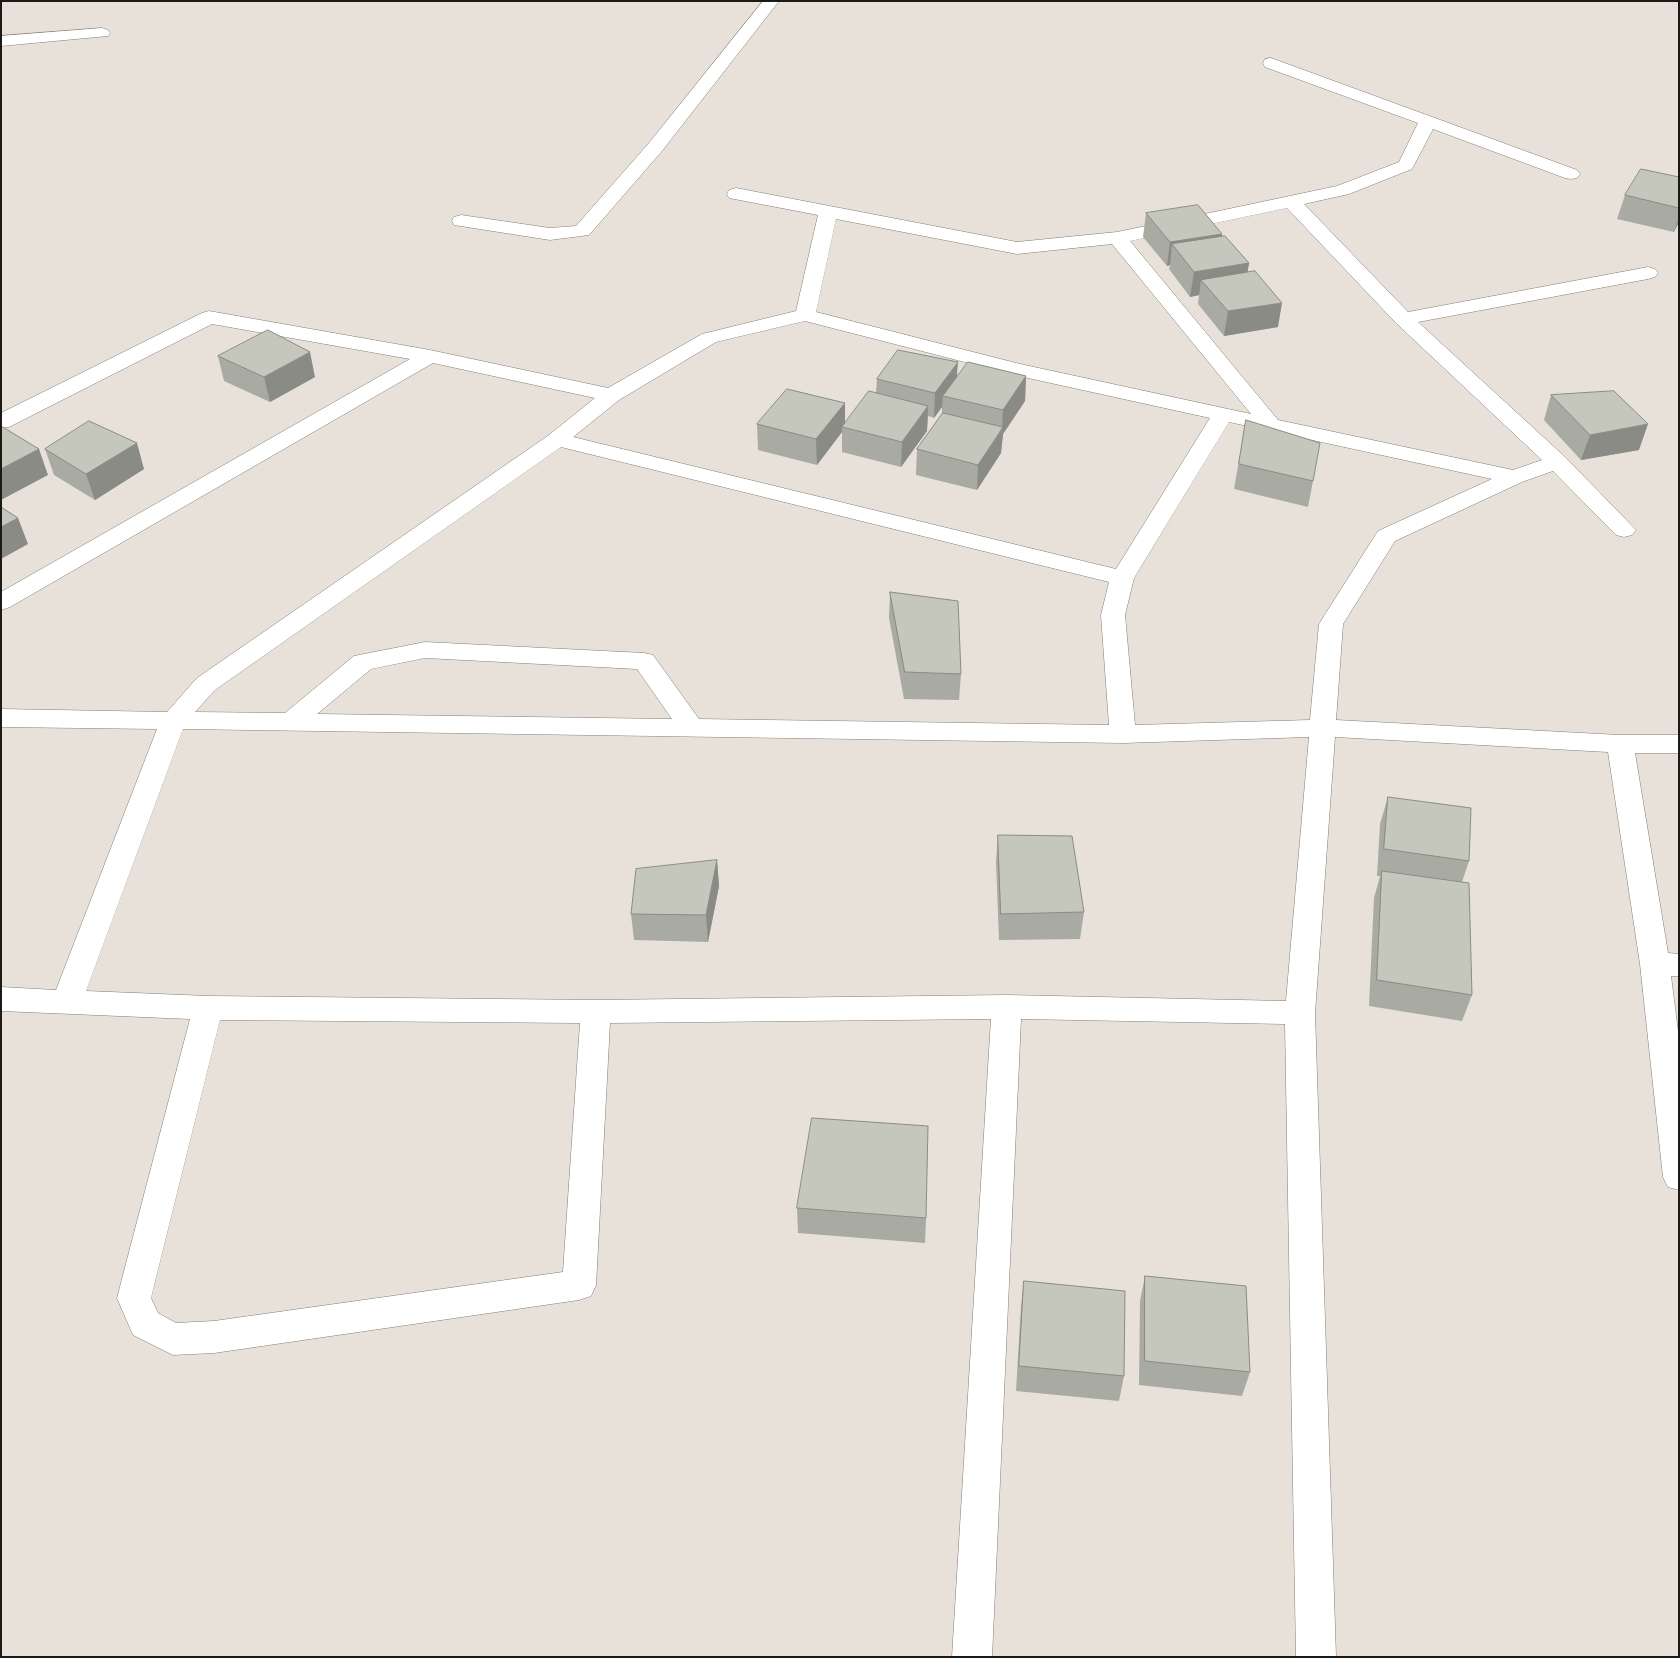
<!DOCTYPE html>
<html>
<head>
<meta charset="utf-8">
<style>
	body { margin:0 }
	#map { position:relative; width:1680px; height:1658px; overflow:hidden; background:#e7e1d9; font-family:"PT Sans",sans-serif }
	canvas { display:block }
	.frame { position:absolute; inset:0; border:2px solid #1c1a17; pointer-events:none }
</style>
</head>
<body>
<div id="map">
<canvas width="1680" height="1658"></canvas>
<div class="frame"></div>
</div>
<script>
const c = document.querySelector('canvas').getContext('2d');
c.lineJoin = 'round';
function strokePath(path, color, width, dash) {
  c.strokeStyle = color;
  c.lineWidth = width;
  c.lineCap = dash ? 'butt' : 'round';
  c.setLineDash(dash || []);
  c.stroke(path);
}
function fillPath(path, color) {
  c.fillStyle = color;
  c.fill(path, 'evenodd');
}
const minor = new Path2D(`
	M763,1H779L662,151L589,235L550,240L454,225L452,221L454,217L461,215L550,228L576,226L649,143Z
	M102,28L108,30L110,33L108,36L1,46V36Z
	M1271,58L1577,170L1580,174L1577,178L1571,179L1565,178L1433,129L1412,169L1349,194L1304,204L1408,312L1648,267L1655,269L1658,273L1655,277L1648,279L1418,322L1565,457L1636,530L1632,535L1624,537L1616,535L1553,471L1522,482L1395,541L1343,624L1336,720L1620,735H1679V753H1635L1668,953L1679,954V976H1671L1679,1039V1190L1668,1187L1663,1177L1640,964L1608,752L1335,737L1315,1013L1336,1657H1296L1285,1024L1021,1019L992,1657H952L991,1019L610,1023L596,1285L591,1296L579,1300L214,1353L173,1355L133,1335L117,1298L190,1019L1,1011V987L56,990L157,729L1,727V709L167,712L197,678L549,435L595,398L433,363L10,607L1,610V592L410,359L212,324L9,427L1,428V413L202,313L209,311L430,350L608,388L702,334L796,311L818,215L729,198L727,194L729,190L736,188L1017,242L1117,232L1219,211L1337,186L1399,162L1418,123L1265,67L1263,63L1265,59ZM1287,208L1396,323L1542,460L1513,470L1278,420L1130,241ZM836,219L1017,254L1112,244L1251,414L1020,364L816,312ZM805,321L1019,376L1210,418L1116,569L573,437L619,400L716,342ZM1229,422L1492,479L1378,531L1319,624L1310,720L1135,725L1125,615L1134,578ZM561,447L1109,582L1101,615L1109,725L699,719L653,655L644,653L425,642L354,656L285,713L195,712L215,690ZM425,658L637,669L672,719L317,714L371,669ZM183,729L1123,743L1309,737L1286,1001L1007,995L596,1000L208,996L86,991ZM220,1020L580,1023L563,1272L214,1321L176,1323L158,1313L151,1298Z`);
strokePath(minor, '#837e76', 1);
fillPath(minor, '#fff');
fillPath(new Path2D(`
	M1679,177V222L1674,232L1617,219L1625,195Z
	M1146,213L1222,234V237L1249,263L1247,273L1278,327L1224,336L1198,304L1199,295L1190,297L1169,269L1170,265L1167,266L1143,237Z
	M218,356L315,377L270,402L224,381Z
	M1026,376L1025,401L1003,434L1001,453L977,490L916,475L917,449L942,414V407L934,418L928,416L927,431L901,467L842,452V432L817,465L758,450L757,424L845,403V423L876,393L877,379Z
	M1551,395L1639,450L1581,460L1544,420Z
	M1246,420L1313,481L1308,507L1234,489Z
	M45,449L144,469L95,500L54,475Z
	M890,592L961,674L959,700L904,699L889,618Z
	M1388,797L1469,861L1462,882L1472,995L1462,1021L1369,1006L1374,898L1380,876H1377L1380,824Z
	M998,835L1084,912L1080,939L999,940L996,861Z
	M717,860L719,886L708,942L634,940L631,914Z
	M797,1208L926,1218L925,1243L798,1233Z
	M1145,1276L1250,1372L1242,1396L1139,1385L1140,1301Z
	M1024,1281L1124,1376L1119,1401L1016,1391L1021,1306Z`), '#a9aaa2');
fillPath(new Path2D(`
	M1679,217V222L1674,232Z
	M1222,234L1219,258L1172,244L1170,265L1167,266L1170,242Z
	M1249,263L1245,287L1201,280L1199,295L1190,297L1194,272Z
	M1282,303L1278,327L1224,336L1228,311Z
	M310,352L315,377L270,402L264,377Z
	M958,362L956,387L943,396L942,407L934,418L935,393Z
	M1026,376L1025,401L1003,434L1001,453L977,490L978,465L1002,430L1003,410Z
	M845,403V428L842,427V432L817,465L816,439Z
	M928,406L927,431L901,467L902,442Z
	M1648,424L1639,450L1581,460L1590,435Z
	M137,443L144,469L95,500L86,474Z
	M39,449L48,475L1,500V469Z
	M18,518L28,544L1,559V527Z
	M717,860L719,886L708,942L706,915Z`), '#8a8b84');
const building = new Path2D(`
	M1641,169L1679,177V208L1625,195Z
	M1198,205L1222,234L1170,242L1146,213Z
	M1225,236L1249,263L1194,272L1172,244Z
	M1255,271L1282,303L1228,311L1201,280Z
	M268,330L310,352L264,377L218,356Z
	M898,350L958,362L935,393L877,379Z
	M968,362L1026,376L1003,410L943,396Z
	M787,389L845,403L816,439L757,424Z
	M869,391L928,406L902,442L842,427Z
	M1614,391L1648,424L1590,435L1551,395Z
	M943,413L1003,427L978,465L917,449Z
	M1246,420L1320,443L1313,481L1239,464Z
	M89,421L137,443L86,474L45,449Z
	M1,426L39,449L1,469Z
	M1,507L18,518L1,527Z
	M890,592L958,601L961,674L905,672Z
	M1388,797L1471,808L1469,861L1384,849Z
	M998,835L1072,836L1084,912L1001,914Z
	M717,860L706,915L631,914L636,869Z
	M1382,871L1469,883L1472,995L1377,980Z
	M812,1118L928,1126L926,1218L797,1208Z
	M1145,1276L1246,1286L1250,1372L1145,1361Z
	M1024,1281L1125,1291L1124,1376L1019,1366Z`);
fillPath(building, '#c5c6bc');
strokePath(building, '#8a8b84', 1);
</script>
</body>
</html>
